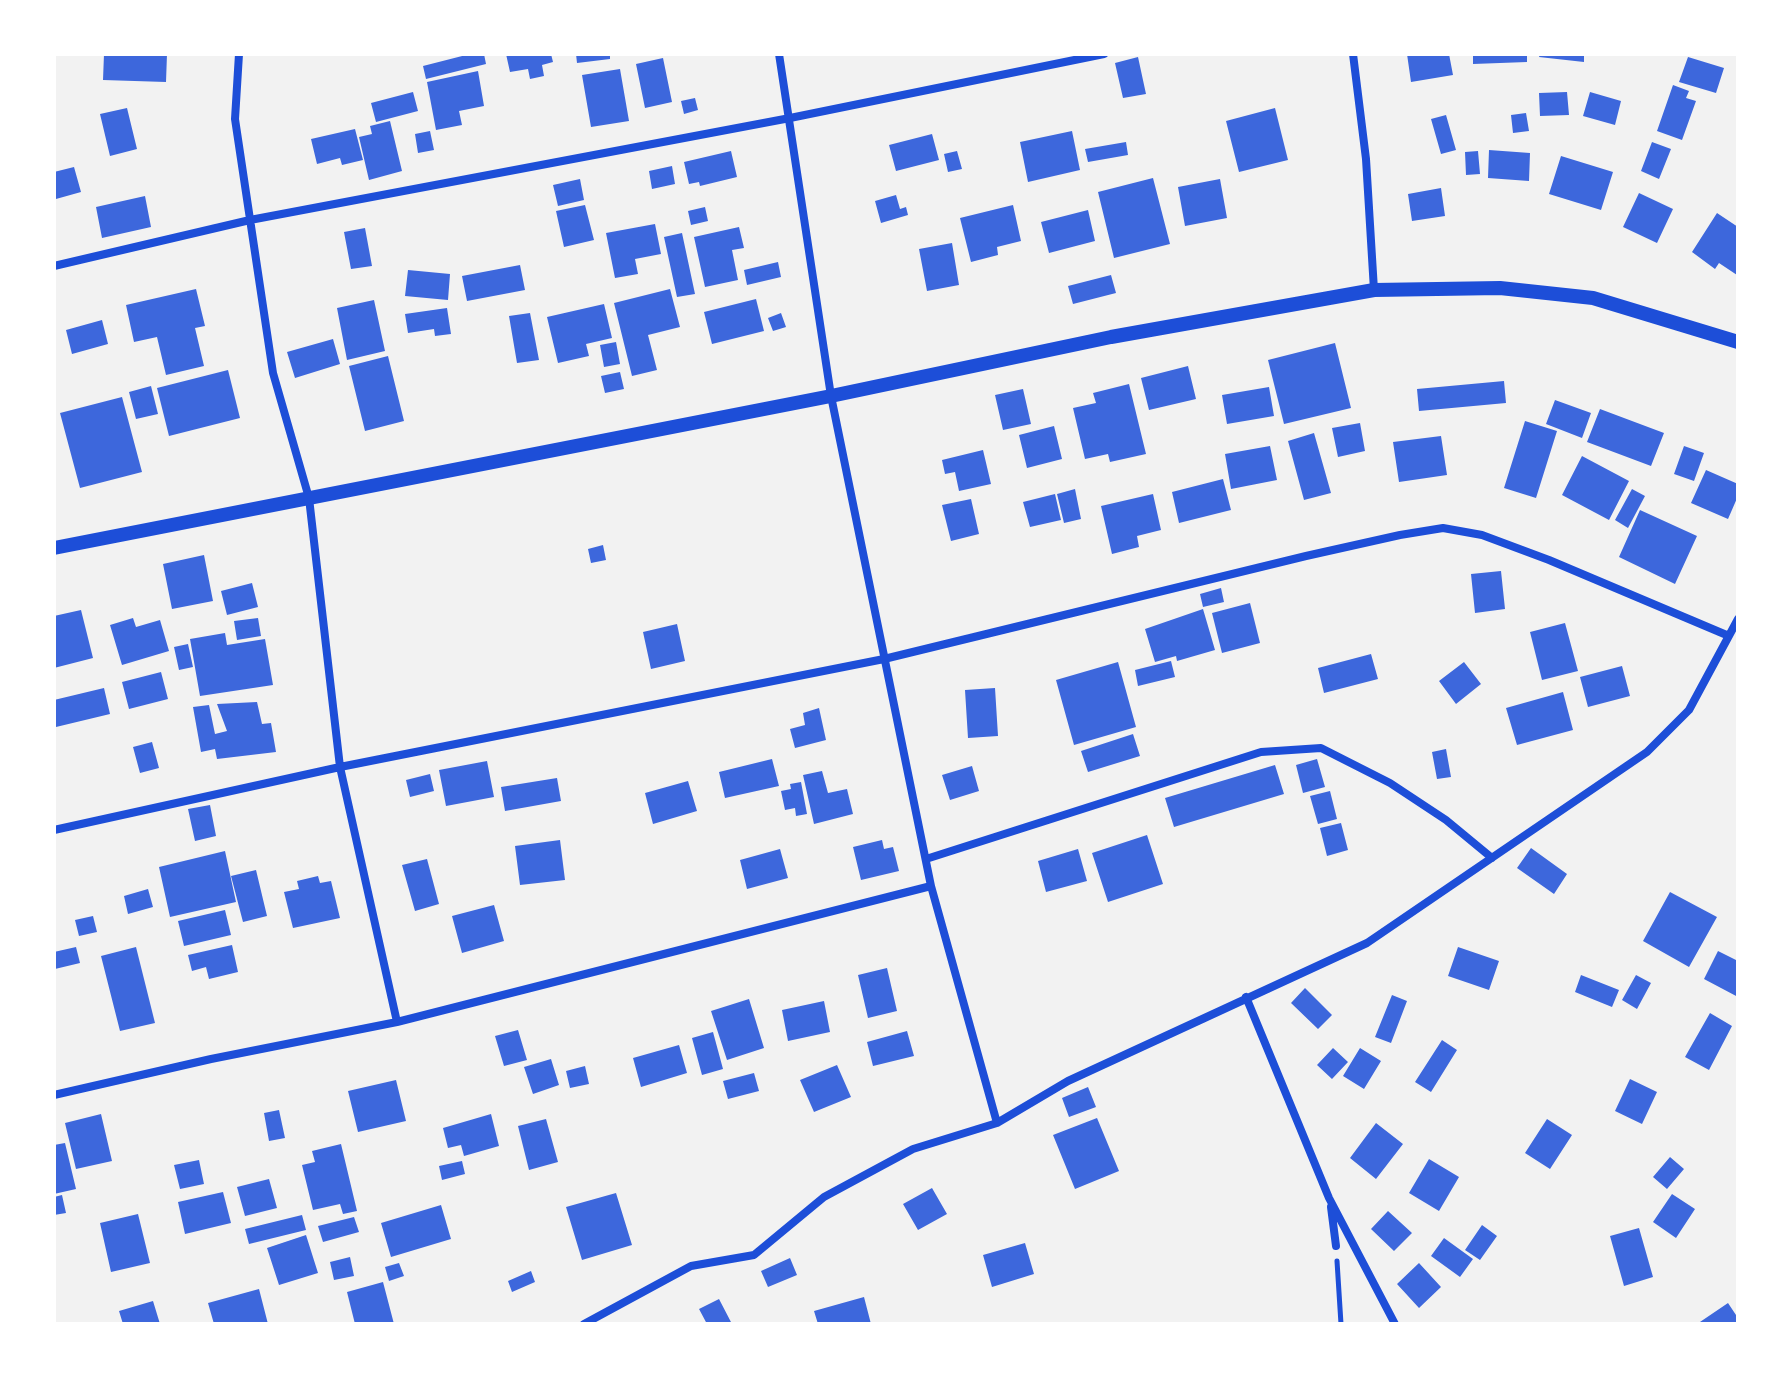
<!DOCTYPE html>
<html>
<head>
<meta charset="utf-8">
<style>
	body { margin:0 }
	#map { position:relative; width:1792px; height:1378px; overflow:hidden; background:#f2f2f2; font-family:"DejaVu Sans",sans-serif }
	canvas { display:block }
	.frame { position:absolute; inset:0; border:56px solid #fff; pointer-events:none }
</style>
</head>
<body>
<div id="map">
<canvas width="1792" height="1378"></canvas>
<div class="frame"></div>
</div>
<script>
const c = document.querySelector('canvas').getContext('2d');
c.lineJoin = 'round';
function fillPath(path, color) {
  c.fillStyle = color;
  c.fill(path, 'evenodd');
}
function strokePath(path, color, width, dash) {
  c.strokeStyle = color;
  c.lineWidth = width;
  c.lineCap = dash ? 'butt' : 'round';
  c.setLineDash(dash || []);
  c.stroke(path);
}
fillPath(new Path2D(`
	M104,54H167L166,82L103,80Z
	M470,54H484L486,64L426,79L423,66Z
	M506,54H551L553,62L542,65L544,76L530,79L528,69L510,72Z
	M576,54H610V59L577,63Z
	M1407,54H1449L1453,75L1411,82Z
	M1473,54H1527V62L1473,64Z
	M1540,54H1584V62L1539,57Z
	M1138,57L1146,94L1123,98L1115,63Z
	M1688,57L1724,68L1716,93L1679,82Z
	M663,58L672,102L645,108L636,64Z
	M620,69L629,121L591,127L582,75Z
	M478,71L484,106L459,111L462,125L436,130L427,82Z
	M1673,85L1689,91L1686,98L1696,101L1682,140L1657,131Z
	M413,92L418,111L376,122L371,103Z
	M1567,92L1569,115L1540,116L1539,93Z
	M1590,92L1621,101L1615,125L1583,116Z
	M695,98L698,110L684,114L681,101Z
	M127,108L137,149L110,156L100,114Z
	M1275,108L1288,160L1239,172L1226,121Z
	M1526,113L1529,131L1513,133L1511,115Z
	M1446,115L1456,150L1441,154L1431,119Z
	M390,121L402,171L369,180L359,137L372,134L370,126Z
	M355,129L363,160L342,165L340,158L317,164L311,139Z
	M430,131L434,150L418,153L415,134Z
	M1072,131L1080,170L1028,182L1020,142Z
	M932,134L939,160L896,171L889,145Z
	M1126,142L1128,155L1088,162L1085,149Z
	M1652,142L1671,149L1659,179L1641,171Z
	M1489,150L1530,153L1529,181L1488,178Z
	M731,151L737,177L700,186L699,182L689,184L684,162Z
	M957,151L962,169L948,172L944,154Z
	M1478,151L1480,174L1466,175L1465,152Z
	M1561,156L1613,172L1601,210L1549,194Z
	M672,166L675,184L652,189L649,171Z
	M74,167L81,192L56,199L54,172Z
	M1153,178L1170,244L1114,258L1098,192Z
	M580,179L584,200L558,206L553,185Z
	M1220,179L1227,218L1185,226L1178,187Z
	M1441,188L1445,216L1412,221L1408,194Z
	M1639,193L1673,209L1657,243L1623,227Z
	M896,195L900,209L906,207L908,215L881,223L875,201Z
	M145,196L151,227L102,238L96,207Z
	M585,205L594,240L564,247L556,211Z
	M1013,205L1021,241L997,247L998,255L971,262L960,218Z
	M705,207L708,221L691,225L688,211Z
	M1088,210L1095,241L1049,253L1041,222Z
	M1717,213L1738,227L1737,275L1719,263L1715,269L1692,252Z
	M655,224L661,254L635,259L638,274L615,278L606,233Z
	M739,227L744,248L732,250L738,280L705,287L694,237Z
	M365,228L372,266L351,269L344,232Z
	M682,233L695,294L677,297L664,237Z
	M952,243L959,285L927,291L919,249Z
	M778,262L781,277L747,285L744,270Z
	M520,265L525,290L467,301L462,276Z
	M408,270L450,274L448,300L405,296Z
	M1111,275L1116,293L1073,304L1068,286Z
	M196,289L205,326L195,328L204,366L166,375L157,337L134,342L126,305Z
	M670,289L680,327L648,335L657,370L632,376L614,303Z
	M756,299L764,331L712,344L704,312Z
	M374,300L385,351L347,360L337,308Z
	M604,304L612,338L586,344L589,356L558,363L547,317Z
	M447,308L451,334L435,336L434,329L408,333L405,314Z
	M530,313L539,360L517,363L509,316Z
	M781,313L786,327L773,331L768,318Z
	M102,320L108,344L72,354L66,330Z
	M333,339L340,364L295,378L287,352Z
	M616,342L620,364L604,367L600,345Z
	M1335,343L1351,408L1284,424L1268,360Z
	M388,356L404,421L365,431L349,366Z
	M1188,366L1196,399L1149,410L1141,378Z
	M228,370L240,418L169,436L157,388Z
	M620,372L624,389L605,393L601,376Z
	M1504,381L1506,403L1419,411L1417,389Z
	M1129,384L1146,454L1110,462L1108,454L1085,459L1073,408L1096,403L1093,393Z
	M151,386L158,414L136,419L129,392Z
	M1269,387L1274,416L1227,424L1222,395Z
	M1023,389L1031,424L1003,430L995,395Z
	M122,397L142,472L80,488L60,413Z
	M1555,400L1591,413L1582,438L1546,424Z
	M1600,409L1664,433L1651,466L1587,442Z
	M1525,421L1557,431L1536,498L1504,488Z
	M1360,423L1365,451L1338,457L1332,428Z
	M1054,426L1062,459L1027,468L1019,435Z
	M1314,433L1331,493L1304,500L1288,441Z
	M1441,436L1447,475L1399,482L1393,442Z
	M1270,446L1277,480L1231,489L1225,454Z
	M1684,446L1704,453L1694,481L1674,474Z
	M983,450L991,484L959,491L955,472L945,474L942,460Z
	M1582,456L1629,481L1609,520L1562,495Z
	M1706,470L1738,484V496L1728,519L1691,503Z
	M1223,479L1231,510L1179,523L1172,492Z
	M1075,489L1081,519L1064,523L1057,494Z
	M1632,489L1645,496L1628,528L1615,520Z
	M1055,494L1061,520L1030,527L1023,502Z
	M1153,494L1161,530L1137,536L1139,547L1112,554L1101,506Z
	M971,499L979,534L951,541L942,505Z
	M1640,510L1697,536L1675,584L1619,557Z
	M603,545L606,560L591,563L588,549Z
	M204,555L213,601L172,609L163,564Z
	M1501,571L1505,609L1475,613L1471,574Z
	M252,583L258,607L227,615L221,591Z
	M1221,588L1224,602L1203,607L1200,594Z
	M1250,603L1260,643L1222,653L1212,613Z
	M1203,609L1215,650L1177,661L1176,656L1155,662L1145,629Z
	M81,610L93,658L54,668V616Z
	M133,618L136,627L160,620L169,651L122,665L110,625Z
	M258,618L261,636L237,640L234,621Z
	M1565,623L1578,671L1542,680L1530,632Z
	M677,624L685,661L651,669L643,632Z
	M225,633L227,645L265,639L273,685L200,696L190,639Z
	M188,644L193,667L179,670L174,647Z
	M1371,654L1378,679L1324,693L1318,668Z
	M1171,661L1175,677L1138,686L1135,670Z
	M1118,662L1136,727L1074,745L1056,680Z
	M1464,662L1481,684L1456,704L1439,681Z
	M1622,666L1630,696L1588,707L1580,677Z
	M161,672L168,699L129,709L122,682Z
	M104,688L110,714L56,727L54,700Z
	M995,688L998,736L968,738L965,690Z
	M1563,692L1573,730L1517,745L1506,708Z
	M257,702L262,724L271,723L276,752L217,759L215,749L201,752L193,707L209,705L215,734L227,731L217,704Z
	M819,708L826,740L795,748L790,729L805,725L803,713Z
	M1133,734L1140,756L1088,772L1081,751Z
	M152,742L159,768L140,773L133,747Z
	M1446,749L1451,777L1437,779L1432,752Z
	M772,759L779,786L725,798L719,772Z
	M1317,759L1325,787L1303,793L1296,765Z
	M487,761L494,797L446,806L439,770Z
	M1275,765L1284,794L1174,827L1165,798Z
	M972,766L979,791L950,800L942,775Z
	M822,771L828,793L847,789L853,814L814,824L803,775Z
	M430,774L434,791L410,797L406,780Z
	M557,778L561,801L505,811L501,787Z
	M688,781L697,811L653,824L645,793Z
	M801,782L807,814L796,816L795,808L785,810L781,791L791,789L790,784Z
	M1330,791L1337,819L1318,824L1310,796Z
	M210,805L216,836L195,841L188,809Z
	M1341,823L1348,850L1327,856L1320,828Z
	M1147,835L1163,884L1108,902L1092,853Z
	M560,840L565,880L520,885L515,846Z
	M882,840L884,849L893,847L899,871L861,880L853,847Z
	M1531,848L1567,874L1554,894L1517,868Z
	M780,849L788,878L747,889L740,860Z
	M1078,849L1087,881L1046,892L1038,861Z
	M225,851L236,902L170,917L159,867Z
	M427,859L439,904L415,911L402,865Z
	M256,870L267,916L243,922L231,876Z
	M318,876L320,883L331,881L340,918L293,928L284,892L299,889L297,881Z
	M148,889L153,907L128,914L124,896Z
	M1670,892L1717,917L1689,967L1643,941Z
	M494,905L504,941L462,953L452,916Z
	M225,910L231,935L184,946L178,921Z
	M93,916L97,932L79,936L75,920Z
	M232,945L238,972L209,979L206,967L192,971L188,955Z
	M76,947L80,963L55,969L54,952Z
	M136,947L155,1023L120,1031L101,956Z
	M1458,947L1499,961L1489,990L1448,976Z
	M1718,951L1738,961V997L1704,979Z
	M887,968L897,1011L868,1018L858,975Z
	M1581,975L1619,990L1612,1007L1575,992Z
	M1636,975L1651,983L1637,1009L1622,1000Z
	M1305,988L1332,1015L1318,1029L1291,1003Z
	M1392,995L1407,1001L1391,1043L1375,1037Z
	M749,999L764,1048L727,1060L711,1011Z
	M824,1001L830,1032L788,1041L782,1010Z
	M1710,1013L1732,1026L1709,1070L1685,1057Z
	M518,1030L527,1060L504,1066L495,1036Z
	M907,1031L914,1056L873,1066L867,1042Z
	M713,1032L723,1069L702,1075L692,1038Z
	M1442,1040L1457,1050L1431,1092L1415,1082Z
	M679,1045L687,1073L641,1087L633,1058Z
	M1333,1048L1348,1062L1332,1079L1317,1065Z
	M1360,1048L1381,1061L1364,1089L1343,1076Z
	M551,1059L559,1085L533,1094L524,1067Z
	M837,1065L851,1097L814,1112L800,1080Z
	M585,1066L589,1084L570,1088L566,1071Z
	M754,1073L759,1091L728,1099L723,1081Z
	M1630,1079L1657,1092L1642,1124L1615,1111Z
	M396,1080L406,1121L358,1132L348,1091Z
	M1088,1087L1096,1107L1069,1117L1062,1098Z
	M279,1110L285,1138L269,1141L264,1113Z
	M101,1114L112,1161L76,1169L65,1123Z
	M491,1114L499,1146L464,1156L461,1145L448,1148L443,1128Z
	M1097,1118L1119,1171L1075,1189L1053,1135Z
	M546,1119L558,1162L529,1170L518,1126Z
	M1547,1119L1572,1135L1550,1169L1525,1153Z
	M1376,1123L1403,1144L1376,1179L1350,1158Z
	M65,1143L76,1189L54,1194V1145Z
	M341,1144L357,1211L343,1214L340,1204L313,1210L302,1165L315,1162L312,1151Z
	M1670,1157L1684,1169L1667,1189L1653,1177Z
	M1429,1159L1459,1177L1439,1211L1409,1193Z
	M199,1160L204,1184L180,1189L174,1165Z
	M462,1161L465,1174L442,1180L439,1166Z
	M269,1179L277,1208L245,1216L237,1187Z
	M932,1188L947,1214L918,1230L903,1204Z
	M223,1192L231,1223L185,1234L178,1202Z
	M616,1193L632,1245L582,1260L566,1207Z
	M1672,1194L1695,1209L1676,1238L1653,1222Z
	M62,1195L66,1213L54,1215V1197Z
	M441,1205L451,1239L391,1257L381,1223Z
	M1388,1211L1412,1233L1394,1251L1371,1229Z
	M138,1214L150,1263L111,1272L100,1223Z
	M302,1215L306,1230L249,1244L245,1229Z
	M354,1217L359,1232L323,1242L318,1226Z
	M1482,1225L1497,1236L1480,1260L1465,1250Z
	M1639,1228L1653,1277L1624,1286L1610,1236Z
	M306,1235L318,1273L279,1285L267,1248Z
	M1444,1238L1473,1259L1460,1277L1431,1256Z
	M1025,1243L1034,1274L992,1287L983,1255Z
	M350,1257L354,1276L334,1280L330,1262Z
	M790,1258L797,1275L768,1287L761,1271Z
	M399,1263L404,1276L389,1281L385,1267Z
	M1419,1263L1441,1287L1419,1308L1397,1284Z
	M531,1271L535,1282L512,1292L508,1281Z
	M383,1282L394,1324H355L347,1292Z
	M259,1289L268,1324H214L208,1303Z
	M864,1297L871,1324H818L814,1311Z
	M719,1299L732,1324H707L699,1309Z
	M153,1301L160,1324H123L119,1311Z
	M1728,1303L1738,1318V1324H1697Z`), '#3d67dc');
strokePath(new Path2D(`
	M1337,1261L1341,1324`), '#1d4ed8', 5);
strokePath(new Path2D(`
	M239,54L235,119L273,373L309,498L340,767L397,1022
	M779,54L831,396L931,886L997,1123
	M1353,54L1366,159L1374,290
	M54,266L250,220L790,118L1104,54
	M54,830L340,767L884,659L1306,556L1400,535L1443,528L1482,535L1549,560L1729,636
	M926,859L1261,752L1321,748L1390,783L1446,820L1492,858
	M1246,997L1329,1198L1395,1324
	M54,1095L211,1059L397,1022L931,886
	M1331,1207L1336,1246
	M584,1324L691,1266L754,1255L824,1197L913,1149L997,1123L1068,1081L1367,943L1647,752L1689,710L1738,619`), '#1d4ed8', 8);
strokePath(new Path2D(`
	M54,548L831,396L1111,337L1374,290L1500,288L1593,298L1738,342`), '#1d4ed8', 14);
</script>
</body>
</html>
